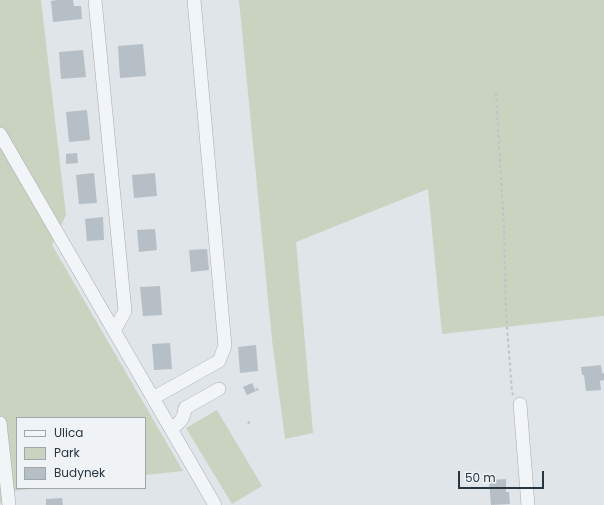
<!DOCTYPE html>
<html>
<head>
<meta charset="utf-8">
<style>
	body { margin:0 }
	#map { position:relative; width:604px; height:505px; overflow:hidden; background:#dfe5e9; font-family:Poppins,sans-serif }
	canvas { display:block }
	.legend { position:absolute; left:16px; top:417px; width:130px; height:72px; box-sizing:border-box; background:#eff3f6; border:1px solid #9fa7ae; margin:0; padding:5px 7px; list-style:none; font-size:12px; color:#273641 }
	.legend li { display:flex; align-items:center; gap:8px; height:20px }
	.legend b { width:20px; border:1px solid #9fa7ae }
	.scale { position:absolute; left:458px; top:471px; width:86px; height:18px; box-sizing:border-box; border:2px solid #273641; border-top:0; padding-left:5px; font-size:12px; line-height:14px; white-space:nowrap; color:#273641; -webkit-text-stroke:3px #eff3f6; paint-order:stroke }
</style>
</head>
<body>
<div id="map">
<canvas width="604" height="505"></canvas>
<ul class="legend">
<li><b style="height:5px;background:#f2f5f7"></b>Ulica</li>
<li><b style="height:11px;background:#c9d3c0"></b>Park</li>
<li><b style="height:11px;background:#b6bfc6"></b>Budynek</li>
</ul>
<div class="scale">50 m</div>
</div>
<script>
const c = document.querySelector('canvas').getContext('2d');
c.lineJoin = 'round';
function fillPath(path, color) {
  c.fillStyle = color;
  c.fill(path, 'evenodd');
}
function strokePath(path, color, width, dash) {
  c.strokeStyle = color;
  c.lineWidth = width;
  c.lineCap = dash ? 'butt' : 'round';
  c.setLineDash(dash || []);
  c.stroke(path);
}
fillPath(new Path2D(`
	M0,0H41L66,215L52,245L183,471L145,475V418H17V488H39L4,492L0,505Z
	M239,0H604V316L442,334L428,189L296,242L313,433L285,439L272,340Z
	M217,410L262,486L232,504L186,428Z`), '#c9d3c0');
fillPath(new Path2D(`
	M57,0H73L74,6H81L82,19L53,22L51,1Z
	M143,44L146,76L120,78L118,46Z
	M83,50L86,77L61,79L59,52Z
	M87,110L90,140L69,142L66,112Z
	M77,153L78,163L66,164V154Z
	M94,173L97,203L79,204L76,175Z
	M155,173L157,196L134,198L132,175Z
	M103,217L104,240L87,241L85,219Z
	M155,229L157,250L139,252L137,230Z
	M207,249L209,270L191,272L189,250Z
	M160,286L162,315L143,316L140,287Z
	M170,343L172,369L154,370L152,344Z
	M256,345L258,371L240,373L238,347Z
	M601,365L602,373H604V380L600,381L601,390L586,391L584,375H582L581,367Z
	M252,383L256,391L247,395L243,387Z
	M506,479V492H509L510,504L491,505L489,480Z
	M62,498L63,505H46V499Z`), '#b6bfc6');
const minor = new Path2D(`
	M95,0L125,311L114,331
	M0,134L215,505
	M153,398L219,361L225,346L194,0
	M520,404L528,505
	M0,423L9,505
	M171,429C179,423 184,420 185,408L219,389`);
strokePath(minor, '#a4adb3', 14);
strokePath(new Path2D(`
	M496,93L504,228L506,313L512,392L513,395
	M257,388L258,393
	M248,424L251,419`), '#bdc3c8', 2, [3, 3]);
strokePath(minor, '#f2f5f7', 13);
</script>
</body>
</html>
